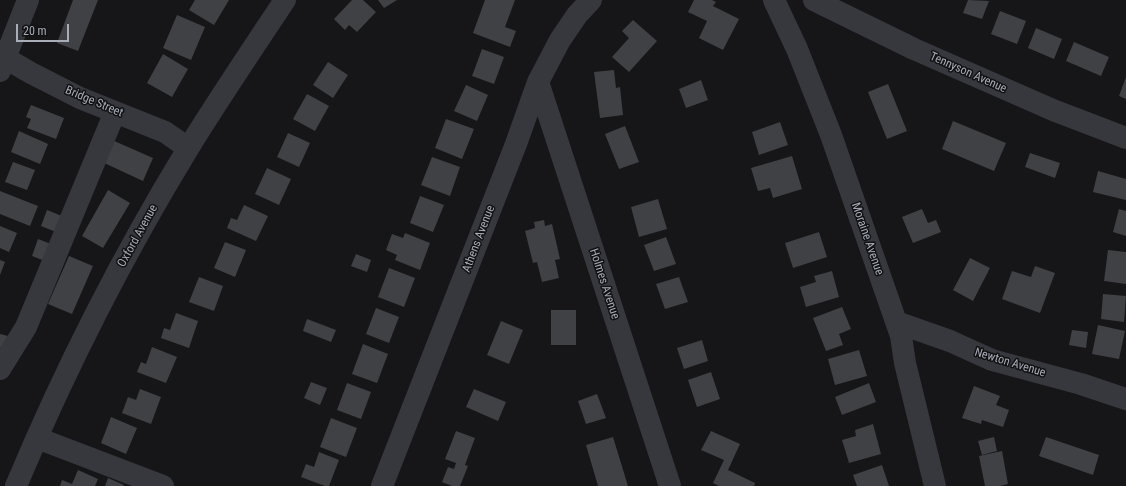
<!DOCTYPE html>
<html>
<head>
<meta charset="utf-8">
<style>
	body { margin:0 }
	#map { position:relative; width:1126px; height:486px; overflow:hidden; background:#161618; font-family:"Roboto Condensed",sans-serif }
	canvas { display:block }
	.scale { position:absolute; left:16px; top:24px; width:53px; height:18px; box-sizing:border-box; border:2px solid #a8adb8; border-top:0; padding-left:5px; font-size:12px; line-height:14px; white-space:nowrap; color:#a8adb8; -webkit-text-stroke:3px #111113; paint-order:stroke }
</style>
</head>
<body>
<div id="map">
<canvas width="1126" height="486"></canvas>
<div class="scale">20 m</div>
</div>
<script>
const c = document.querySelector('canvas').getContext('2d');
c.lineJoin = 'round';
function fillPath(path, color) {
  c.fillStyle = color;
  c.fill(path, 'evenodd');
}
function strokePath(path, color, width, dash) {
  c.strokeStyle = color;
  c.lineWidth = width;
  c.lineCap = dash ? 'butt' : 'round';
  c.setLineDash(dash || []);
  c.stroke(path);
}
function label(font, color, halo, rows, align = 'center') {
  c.font = font + ' "Roboto Condensed",sans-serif';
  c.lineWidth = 3;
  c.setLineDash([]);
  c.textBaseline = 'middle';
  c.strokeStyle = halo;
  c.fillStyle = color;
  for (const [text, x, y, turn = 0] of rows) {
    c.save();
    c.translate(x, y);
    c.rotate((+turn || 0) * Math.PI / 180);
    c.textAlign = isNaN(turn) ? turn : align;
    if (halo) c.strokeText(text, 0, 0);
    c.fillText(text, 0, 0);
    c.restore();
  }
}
fillPath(new Path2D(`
	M73,0H98L78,51L57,43Z
	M195,0H229L214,25L189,10Z
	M352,0H363L376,12L357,32L349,25L345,30L334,19Z
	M378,0H397L384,8Z
	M485,0H515L505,27L516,31L510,47L473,33Z
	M694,0H712L716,2L713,6L739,19L723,50L699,38L707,21L688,12Z
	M968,0L989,1L982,19L963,13Z
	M1000,11L1026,21L1017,44L991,34Z
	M177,15L205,27L191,60L163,48Z
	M633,20L657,41L629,72L612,57L629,38L622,31Z
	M1036,28L1062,39L1054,59L1028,48Z
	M1074,42L1109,57L1101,76L1066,61Z
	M482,49L504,57L494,84L472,76Z
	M163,54L188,69L172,97L147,83Z
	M328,62L348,75L333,98L313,85Z
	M614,70L616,88L620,87L623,115L600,118L594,72Z
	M1126,77V99L1119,96Z
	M701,80L708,100L686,108L679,89Z
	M888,84L907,131L887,139L868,92Z
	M466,85L488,95L477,121L454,111Z
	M307,94L329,106L315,131L293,119Z
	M31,105L64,118L56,139L27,128L31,119L26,117Z
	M446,119L474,129L462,159L435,148Z
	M953,121L1006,143L994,171L942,149Z
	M780,122L788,145L759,155L752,132Z
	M625,126L639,162L619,169L605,134Z
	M19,131L48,144L40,164L11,152Z
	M288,133L310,143L299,167L277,157Z
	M112,140L153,158L143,181L102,162Z
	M1030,153L1060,163L1055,178L1025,167Z
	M792,156L802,189L773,198L770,188L758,191L751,168Z
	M432,157L460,167L450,196L421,185Z
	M13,162L35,170L27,190L5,182Z
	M267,168L291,179L279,205L255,194Z
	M1098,171L1126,179V200L1093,192Z
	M108,190L130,203L103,248L82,236Z
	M0,191L38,206L30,226L0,214Z
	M420,196L444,205L433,232L410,223Z
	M658,199L667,229L639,237L631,207Z
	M244,205L268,216L256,241L227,228L231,218L237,220Z
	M922,209L928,223L936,220L941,232L913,243L902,217Z
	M1119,209L1126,211V236L1113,232Z
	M47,210L62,216L56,232L41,226Z
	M544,220L545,226L552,224L560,259L555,260L559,278L542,282L537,262L533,263L525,231L535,228L534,222Z
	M0,226L17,233L9,252L0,248Z
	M819,232L827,257L793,268L785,243Z
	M405,233L430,243L420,270L395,260L397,255L386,250L392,234L403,238Z
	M666,237L676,264L654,271L644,245Z
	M38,239L51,244L45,261L32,256Z
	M225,242L246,250L235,277L214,268Z
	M1108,250L1126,252V284L1104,281Z
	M356,254L371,260L367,272L351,266Z
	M69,256L93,266L72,314L48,304Z
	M970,258L990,268L973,301L953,290Z
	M0,260L5,262L0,275Z
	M1035,266L1055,273L1040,313L1002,299L1012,271L1031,277Z
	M389,268L415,278L404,307L378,297Z
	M832,271L839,297L806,307L800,287L816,282L814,276Z
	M199,277L223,286L214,311L189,302Z
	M679,277L688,302L665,309L656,284Z
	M1103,294L1126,296L1124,322L1101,319Z
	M842,307L851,329L839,334L843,345L826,351L813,318Z
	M376,308L399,317L389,343L366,334Z
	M551,310H576V345H551Z
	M176,313L198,321L189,348L161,338L164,328L170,330Z
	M307,319L336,330L331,342L303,331Z
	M501,321L523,330L509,364L487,355Z
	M1098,325L1125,331L1119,359L1092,354Z
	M1072,330L1088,332L1086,348L1069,345Z
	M0,334L8,336L3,348L0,347Z
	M702,340L708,361L684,369L677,348Z
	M363,344L388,354L377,383L352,374Z
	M152,347L177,357L166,383L137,372L141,362L146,364Z
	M859,350L867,376L835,385L828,359Z
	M711,372L720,399L697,407L688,380Z
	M311,382L327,388L320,405L304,398Z
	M347,383L371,392L361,419L337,410Z
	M869,383L876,402L842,415L835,397Z
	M974,386L1000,396L996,405L1009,410L1003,427L982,420L981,424L962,418Z
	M140,389L161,397L151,424L122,413L128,397L136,400Z
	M474,389L506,402L498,421L466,407Z
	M597,394L606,418L586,424L578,401Z
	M111,417L137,428L126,454L101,443Z
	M331,418L357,428L346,457L320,447Z
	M873,424L881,454L849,463L842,440L856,436L855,430Z
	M456,431L475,438L465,465L468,466L460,486H452L442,482L448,467L454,469L456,463L445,459Z
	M711,431L740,444L728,470L755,483L754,486H719L713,483L724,460L701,450Z
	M613,437L628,486H598L586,445Z
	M994,437L997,451L982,455L978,441Z
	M1046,437L1099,455L1093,475L1039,456Z
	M1002,451L1008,484L1000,486H985L979,456Z
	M319,452L339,460L329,486H325L301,477L306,464L314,467Z
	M882,465L889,486H857L853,475Z
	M78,470L98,479L95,486H60L62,480L72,484Z
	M108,478L124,485L123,486H105Z`), '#404145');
strokePath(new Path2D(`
	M774,0L797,49L831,135L901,336L905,363L935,486
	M814,0L914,49L1053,110L1126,138
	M0,55L31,73L80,98L165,132L188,148
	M0,71L28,0
	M538,82L670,486
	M896,322L950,341L992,360L1081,384L1126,399
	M0,369L26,327L115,112
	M37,438L163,486
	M16,486C65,369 123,255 189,147C220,97 253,48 285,0
	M382,486L516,144L538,82L560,40L577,15L591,0`), '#37383d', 22);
label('12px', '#a8adb8', '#111113', [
	["Tennyson Avenue",968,73,24],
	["Bridge Street",94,102,23],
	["Oxford Avenue",138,236,-61],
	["Athens Avenue",479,239,-69],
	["Moraine Avenue",867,239,71],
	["Holmes Avenue",604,284,72],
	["Newton Avenue",1010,363,17]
]);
</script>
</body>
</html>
